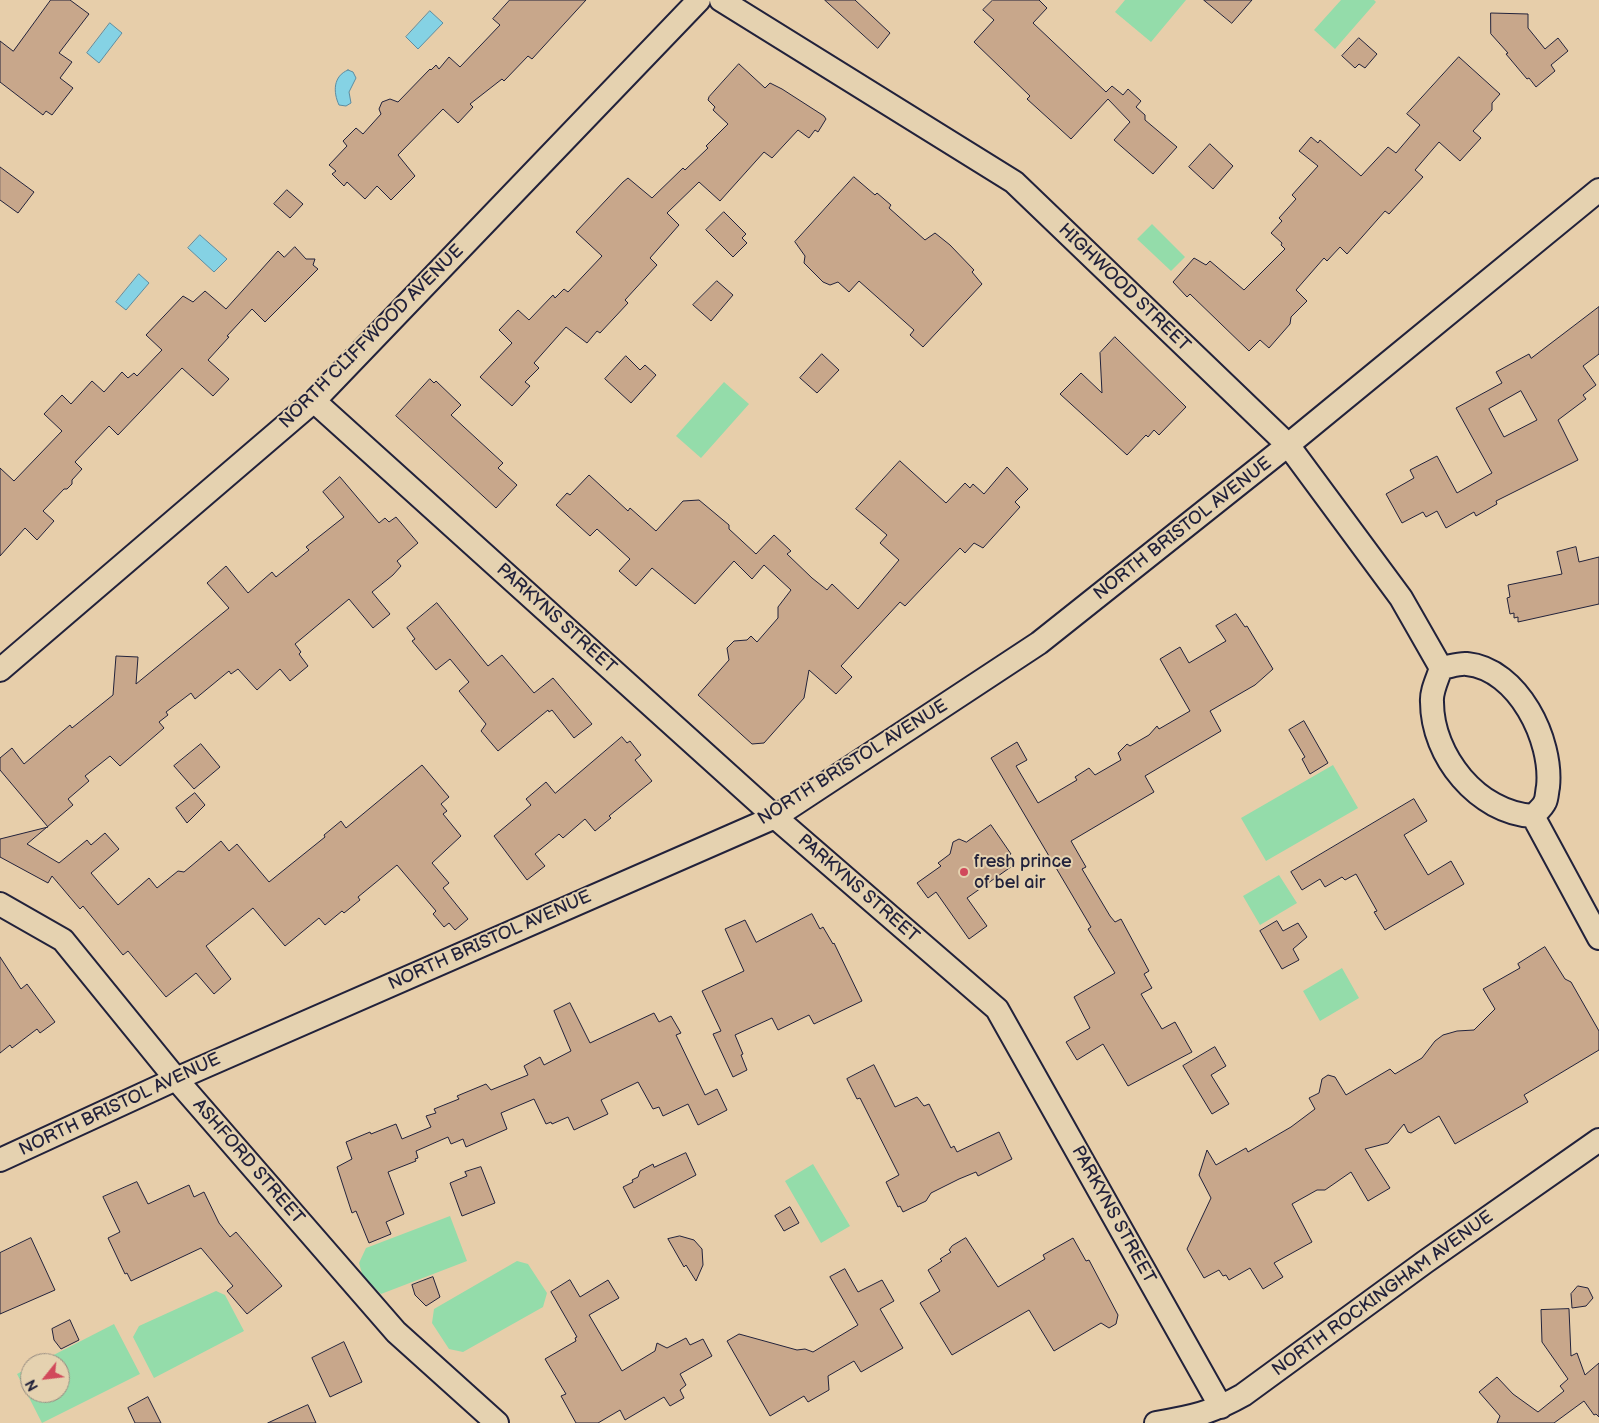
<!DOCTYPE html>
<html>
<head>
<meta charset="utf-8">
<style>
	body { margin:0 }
	#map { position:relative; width:1599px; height:1423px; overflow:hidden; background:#e7ceaa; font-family:"Balsamiq Sans",sans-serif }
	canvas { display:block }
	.north { position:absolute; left:20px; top:1353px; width:50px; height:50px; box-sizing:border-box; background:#e5d2b0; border:1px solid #978c81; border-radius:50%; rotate:241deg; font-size:14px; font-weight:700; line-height:20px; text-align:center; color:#22223b }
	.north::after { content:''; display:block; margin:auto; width:18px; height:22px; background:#d1495b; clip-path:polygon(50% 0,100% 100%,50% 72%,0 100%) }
</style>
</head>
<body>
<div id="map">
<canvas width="1599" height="1423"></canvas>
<div class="north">N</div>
</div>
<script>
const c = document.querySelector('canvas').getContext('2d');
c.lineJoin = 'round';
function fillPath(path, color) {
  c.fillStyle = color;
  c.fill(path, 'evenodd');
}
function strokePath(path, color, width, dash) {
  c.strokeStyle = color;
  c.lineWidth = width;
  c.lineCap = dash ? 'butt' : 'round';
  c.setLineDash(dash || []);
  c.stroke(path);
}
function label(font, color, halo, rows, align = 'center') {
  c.font = font + ' "Balsamiq Sans",sans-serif';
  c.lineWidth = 4;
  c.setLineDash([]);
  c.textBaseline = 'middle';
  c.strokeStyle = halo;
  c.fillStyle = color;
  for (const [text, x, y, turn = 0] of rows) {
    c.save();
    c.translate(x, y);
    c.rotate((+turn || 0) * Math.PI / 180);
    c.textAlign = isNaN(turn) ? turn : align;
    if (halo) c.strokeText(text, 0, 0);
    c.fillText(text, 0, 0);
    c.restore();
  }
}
fillPath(new Path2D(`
	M1125,0H1186L1151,42L1115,12Z
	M1341,0H1374L1376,2L1335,49L1314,30Z
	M1152,224L1185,257L1171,271L1137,239Z
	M724,382L749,404L701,458L676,436Z
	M1333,765L1358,808L1266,861L1241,818Z
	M1279,875L1297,903L1260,925L1243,896Z
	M1342,968L1359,998L1320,1021L1303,991Z
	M813,1164L850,1226L821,1243L785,1181Z
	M450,1216L467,1261L381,1294L363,1277L359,1263L366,1248Z
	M517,1261L528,1264L547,1293L543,1307L463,1352L449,1349L432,1323L434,1309Z
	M216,1291L225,1295L244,1331L154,1378L133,1337L139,1326Z
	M114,1324L140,1374L42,1423L17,1374L30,1367V1393H60V1363H38Z`), '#94dcaa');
const water = new Path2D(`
	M430,11L443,23L418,49L406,37Z
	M110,23L122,33L99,63L87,53Z
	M348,70L353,72L356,78L349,92L351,103L346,106L339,105C333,92 333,76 348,70Z
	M200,235L227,259L214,272L188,248Z
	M139,274L149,283L126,310L116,302Z`);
fillPath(water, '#85d2e4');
strokePath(water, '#5d8ca0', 1);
const building = new Path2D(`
	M51,0H70L89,14L59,53L72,62L60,78L73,88L52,115L46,111L43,115L0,82V41L13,51Z
	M510,0H586L532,59L528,56L504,81L502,79L470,104L473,107L458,123L443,109L398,155L415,176L391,200L377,186L365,199L347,182L344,186L332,174L336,171L329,165L347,146L343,141L356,128L363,134L381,114L379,109L382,102L390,99L398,102L430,69L431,70L436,65L439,69L449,57L460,67L500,25L493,19Z
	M825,0H855L890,33L878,48Z
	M993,0H1039L1047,8L1033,23L1106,92L1112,86L1123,95L1128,89L1141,101L1136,107L1145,115V120L1177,147L1153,174L1114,140L1130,122L1108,99L1071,139L1027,99L1030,96L974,42L994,20L983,10Z
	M1204,0H1252L1232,23Z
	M1491,13L1528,14V28L1545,49L1558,38L1568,51L1551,65L1555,71L1536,87L1529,78L1527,79L1506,54L1508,53L1491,34Z
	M1359,38L1377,54L1365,68L1359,64L1355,68L1342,56Z
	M1459,57L1500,94L1492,103V110L1473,131L1481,138L1460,161L1439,142L1415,170L1423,177L1389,214L1385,211L1347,254L1340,247L1327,261L1324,258L1296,290L1307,301L1291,317L1290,324L1269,348L1260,340L1249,351L1190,294L1187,297L1173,282L1194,258L1206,265L1210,261L1244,290L1285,249L1281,245L1282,243L1271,233L1282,221L1279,218L1296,199L1292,195L1318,166L1299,151L1311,137L1318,143L1320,140L1361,176L1388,147L1396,153L1420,125L1407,114Z
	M739,64L765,88L770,83L782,89L824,116L826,119L818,132L815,130L809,138L798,130L772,158L764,152L720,201L699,182L667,213L679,225L650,258L657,265L625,300L628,303L600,333L597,331L587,343L566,327L534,363L539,368L525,382L530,386L512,406L480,377L512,343L499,330L518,310L529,320L553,295L555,298L564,289L568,292L602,256L576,232L623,182L628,178L652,198L683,168L685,170L708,148L706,146L728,124L713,110L715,107L708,100L709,97Z
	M1210,144L1233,166L1213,189L1189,167Z
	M0,167L34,192L18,213L0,200Z
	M854,177L875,195L877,193L891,205L889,208L925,240L935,233L950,245L974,270L972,272L982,284L923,347L910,335L914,330L859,281L849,292L838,282L830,285L823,282L804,263L805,256L795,242Z
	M287,190L303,204L290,218L274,204Z
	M724,212L746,234L742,238L747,243L733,257L706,230Z
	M295,247L306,259H315L313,265L318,269L265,322L252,309L227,336L229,337L208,360L229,379L213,396L182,368L118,435L109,426L75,462L82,469L72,480V484L67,489H64L43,511L54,521L37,540L25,528L0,556V468L14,481L62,431L44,414L62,395L71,404L92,381L104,392L122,372L128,378L134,373L137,376L162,350L146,335L183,296L193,302L205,291L226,309L278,251L284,257Z
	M717,281L733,295L711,321L693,305Z
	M1599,307V354L1583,366L1596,385L1583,395L1586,399L1558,420L1578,460L1496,501L1497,504L1476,516L1474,512L1446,528L1437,511L1426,517L1423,512L1402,523L1386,494L1414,478L1410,470L1437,456L1457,493L1492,473L1456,408L1502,383L1496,372L1529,354L1531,358ZM1521,391L1537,420L1504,437L1489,409Z
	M1115,337L1186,407L1159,435L1154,430L1148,437L1146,435L1127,455L1060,394L1081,373L1102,393L1100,353Z
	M822,354L839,370L817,393L800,378Z
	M626,356L640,370L645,365L656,375L631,403L605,379Z
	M430,379L434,383L436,381L461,405L451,415L503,463L498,468L517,485L496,508L396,416Z
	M900,461L946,503L965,483L970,488L973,484L984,494L1007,467L1028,489L1015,502L1020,507L983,548L974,543L965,553L960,548L905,606L900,602L841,666L852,677L836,694L809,670L804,698L764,743L752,744L698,695L729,660L727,648L734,641L747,640L751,636L757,642L778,618V607L791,590L764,565L752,579L734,561L695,604L652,568L636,586L619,571L630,559L597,529L590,536L556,505L567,493L570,495L589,475L628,511L630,508L656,531L683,501L699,500L729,525V529L756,554L774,535L791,551L787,554L812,578L827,590L832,584L858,609L899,560L880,543L887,535L856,509Z
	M340,477L379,523L385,518L389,522L396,517L418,543L397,561L401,566L393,575L372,592L390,614L373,628L349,599L295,644L301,652L299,654L308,666L290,681L280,669L257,690L238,669L231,674L229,671L195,699L191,693L166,712L168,715L159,722L164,728L120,766L110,756L85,776L89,781L68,799L73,805L27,844L59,863L87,840L91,845L105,833L119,849L91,873L118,905L149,878L157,888L178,871L184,872L221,841L229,851L237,844L269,882L325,837L324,835L341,821L346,828L422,765L449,797L441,804L447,811L443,814L461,836L432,863L449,883L443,888L468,919L455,930L449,923L444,927L433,914L436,911L397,865L358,897L360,900L344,913L342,911L325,925L319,918L285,946L253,908L206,946L231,979L214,994L196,973L166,997L128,951L123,955L83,906L80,909L52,876L48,883L0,857V839L48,827L0,770V758L12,748L24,764L70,725L72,728L113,695L116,656L138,657L136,684L229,608L207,583L226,566L248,593L272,572L276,577L309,550L306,547L344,517L323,492Z
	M1576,547L1579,562L1599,557V604L1518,622V617L1514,618V613L1510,614L1507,598L1510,597L1508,585L1562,574L1557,552Z
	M437,603L488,666L502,655L534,693L553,678L592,724L574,738L552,710L549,712L548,710L498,751L481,731L486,724L459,691L469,682L450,659L436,670L412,641L415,639L407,628Z
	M1236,614L1245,627L1247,626L1273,669L1255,685L1210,711L1221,731L1145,776L1154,792L1071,841L1086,867L1082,869L1110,916L1115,922L1121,919L1149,971L1144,974L1152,988L1141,994L1162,1029L1175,1022L1192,1052L1128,1086L1103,1044L1077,1060L1066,1042L1090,1028L1074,997L1115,973L1088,929L1091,927L991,758L1017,742L1027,760L1016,766L1038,803L1077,780L1075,777L1089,768L1095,775L1121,760L1118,753L1127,744L1130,746L1149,735L1157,726L1159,729L1190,711L1160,659L1180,647L1189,663L1226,641L1216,626Z
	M1304,721L1328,763L1310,774L1302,759L1305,757L1289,730Z
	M622,737L627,743L630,741L641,755L635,760L652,781L609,816L611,818L595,831L585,819L563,838L559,834L535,854L545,866L527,880L494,836L531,805L526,799L546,782L555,793Z
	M201,744L220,767L194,789L174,766Z
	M195,793L205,805L187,823L176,808Z
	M1414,799L1427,821L1404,835L1428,875L1451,861L1464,884L1385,930L1374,912L1377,911L1356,874L1345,880L1342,877L1325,887L1320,879L1302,890L1291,872Z
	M991,825L1011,854L1009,855L1015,864L967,898L987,926L969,939L936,892L928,898L917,883L941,866L938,863L950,854L953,842L959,839L966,842Z
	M812,914L820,929L823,927L833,944L834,943L862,1001L814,1024L809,1015L778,1030L772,1018L735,1035L743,1054L741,1055L747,1070L733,1077L713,1034L721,1031L702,991L744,971L725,929L745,920L756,942Z
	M1277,921L1283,931L1298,923L1307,937L1293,949L1299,960L1282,969L1260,931Z
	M1545,947L1565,979L1571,982L1599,1031V1050L1524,1095L1528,1102L1455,1144L1439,1116L1411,1133L1408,1132L1404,1124L1388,1143L1365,1149L1390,1188L1368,1201L1351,1172L1325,1190H1317L1292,1204L1312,1242L1274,1263L1283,1277L1263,1289L1250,1268L1229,1280L1226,1275L1223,1276L1219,1270L1204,1278L1187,1249L1211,1198L1199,1175L1207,1150L1216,1165L1246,1148L1248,1152L1291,1127L1315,1109L1309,1098L1319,1093L1322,1079L1328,1075L1335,1077L1346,1095L1390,1069L1395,1074L1422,1058L1435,1041L1443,1035L1457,1031L1474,1030L1495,1009L1483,989L1520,968L1518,964Z
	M0,957L21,989L27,984L55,1022L40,1033L37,1029L12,1048L10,1045L0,1053Z
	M570,1003L590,1043L654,1013L659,1022L671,1016L681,1033L676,1035L705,1095L717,1089L727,1110L698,1125L688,1104L663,1116L659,1107L653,1109L638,1082L601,1100L608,1114L574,1130L568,1117L552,1124L551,1122L546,1124L534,1099L501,1113L507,1129L466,1147L463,1139L451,1144L448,1137L416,1151L418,1158L415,1159L416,1161L388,1172L404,1214L386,1222L391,1234L369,1243L356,1211L352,1213L337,1167L352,1159L346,1142L370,1132L371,1134L396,1124L402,1139L431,1127L426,1116L436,1113L434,1109L459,1099L457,1096L486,1084L491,1090L528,1075L524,1066L540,1057L544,1065L571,1051L554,1011Z
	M1215,1047L1226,1066L1211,1075L1229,1104L1212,1114L1183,1066Z
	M874,1065L895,1107L917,1097L924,1106L929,1104L951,1148L954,1146L957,1152L999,1132L1012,1159L978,1176L976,1172L959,1179L931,1193L926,1201L903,1212L900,1206L898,1207L886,1182L899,1175L860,1098L857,1099L847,1079Z
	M686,1153L696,1175L634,1208L623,1187L633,1182L632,1180L638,1177L640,1171L653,1164L654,1167Z
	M481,1167L495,1203L462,1216L450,1183L467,1176L465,1172Z
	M137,1182L148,1204L189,1185L194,1197L204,1192L219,1223L230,1237L236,1232L282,1286L247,1314L227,1291L233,1286L201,1248L131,1281L127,1273L125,1274L108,1238L120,1232L103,1197Z
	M790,1207L799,1223L784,1231L775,1216Z
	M680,1236L694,1240L702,1249L703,1265L696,1281L686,1265L684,1267L668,1239Z
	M31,1238L55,1290L0,1314V1253Z
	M966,1238L998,1287L1045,1259L1043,1255L1073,1238L1086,1261L1089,1260L1118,1315L1116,1324L1109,1328L1101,1323L1054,1351L1029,1310L952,1355L920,1303L940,1291L928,1270L942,1261L940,1259L951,1252L949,1250L952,1246Z
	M845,1269L858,1292L882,1280L894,1301L880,1309L903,1348L861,1372L854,1361L828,1376L829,1390L808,1402L804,1396L770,1416L727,1341L739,1334L797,1350L805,1349L813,1352L858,1325L830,1277Z
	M433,1277L440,1297L426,1306L415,1295L412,1285Z
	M570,1280L580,1297L608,1280L619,1298L589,1315L622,1371L655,1351L657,1343L667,1348L686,1338L690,1345L703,1339L712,1356L680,1374L686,1385L680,1390L684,1398L670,1406L664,1397L625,1420L620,1410L598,1423H576L561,1396L566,1394L545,1359L576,1341L575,1338L577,1337L551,1292Z
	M1578,1286L1588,1288L1593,1298L1586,1306L1572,1308L1571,1294Z
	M1569,1309L1571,1356L1577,1353L1585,1375L1599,1363V1417L1596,1414L1594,1415L1584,1401L1554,1423H1497L1500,1416L1479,1392L1497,1377L1513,1394L1538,1412L1564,1391L1560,1386L1568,1379L1542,1342L1541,1310Z
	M70,1320L79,1340L61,1349L54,1340L52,1329Z
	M344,1342L362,1382L330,1397L312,1358Z
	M148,1397L161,1423H135L128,1408Z
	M308,1405L316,1423H268Z`);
fillPath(building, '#c8a78b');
strokePath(building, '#22223b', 1);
const minor = new Path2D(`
	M721,0L1014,182L1288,445L1401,598L1441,668C1438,678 1431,691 1432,702C1432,756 1478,813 1533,816
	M314,401L775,817L997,1009L1221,1407
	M1441,668C1449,667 1459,663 1467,664C1518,669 1553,740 1548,787C1547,791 1547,798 1545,802C1543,807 1537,812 1533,816
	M0,670L314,401L699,0
	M1533,816L1599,938
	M0,904L63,940L176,1079L396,1332L497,1423
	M0,1160L176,1079L775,817L1039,643L1288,445L1599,190
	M1156,1423C1192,1417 1211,1413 1243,1395L1425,1262L1599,1140`);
strokePath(minor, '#22223b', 26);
strokePath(minor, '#e5d2b0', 22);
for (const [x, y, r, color] of [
	[964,872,5,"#d1495b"]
]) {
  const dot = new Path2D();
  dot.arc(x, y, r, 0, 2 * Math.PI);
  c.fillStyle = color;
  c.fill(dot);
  strokePath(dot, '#e5d2b0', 2);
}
label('18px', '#22223b', '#e5d2b0', [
	["HIGHWOOD STREET",1124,288,44],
	["NORTH CLIFFWOOD AVENUE",372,337,-45],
	["NORTH BRISTOL AVENUE",1183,529,-38],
	["PARKYNS STREET",556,619,42],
	["NORTH BRISTOL AVENUE",853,763,-32],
	["PARKYNS STREET",858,889,41],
	["NORTH BRISTOL AVENUE",490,941,-24],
	["NORTH BRISTOL AVENUE",120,1105,-25],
	["ASHFORD STREET",248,1162,49],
	["PARKYNS STREET",1113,1215,61],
	["NORTH ROCKINGHAM AVENUE",1383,1294,-36]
]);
label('18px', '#22223b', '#e5d2b0', [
	["fresh prince",974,862],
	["of bel air",974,883]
], 'left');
</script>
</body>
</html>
